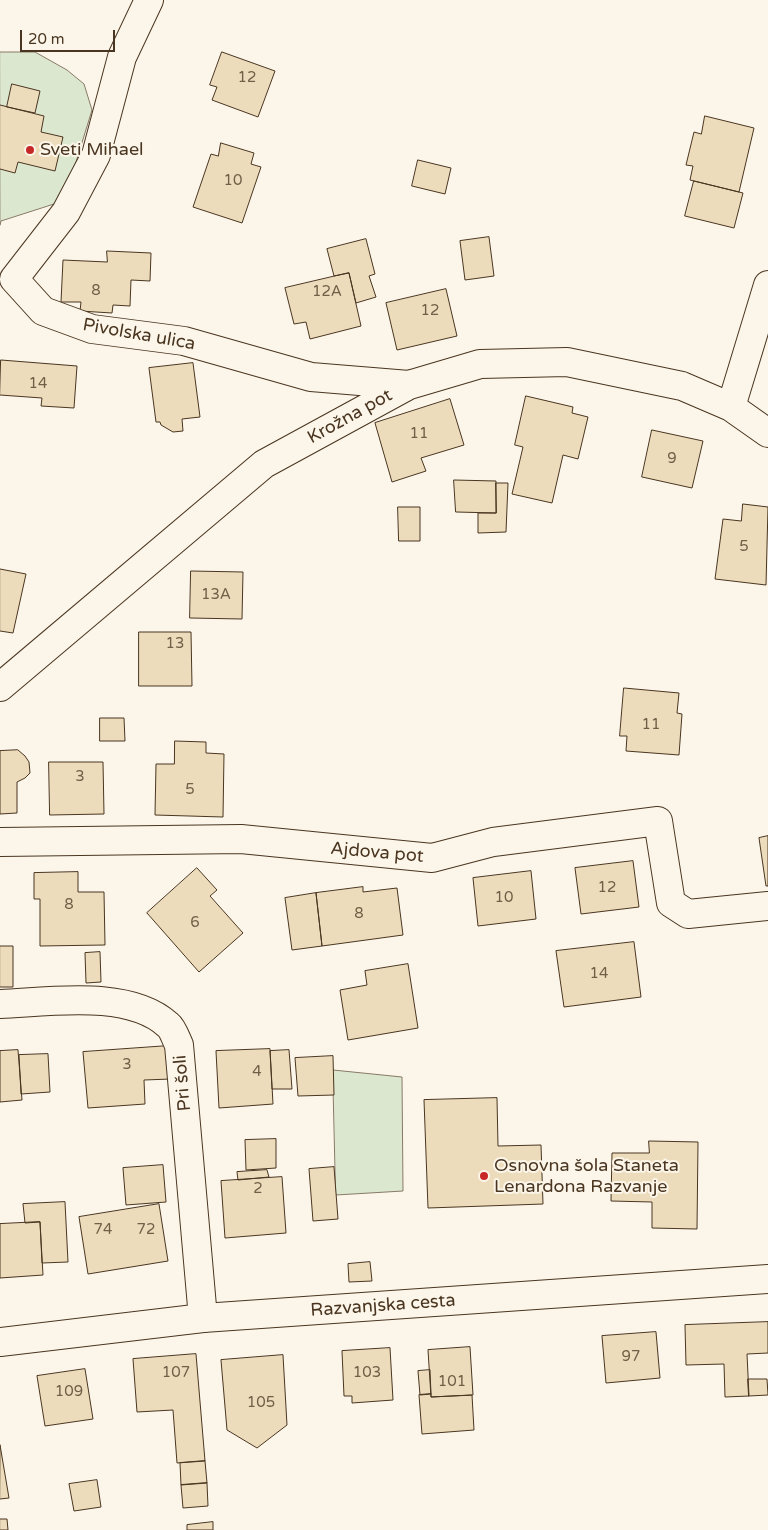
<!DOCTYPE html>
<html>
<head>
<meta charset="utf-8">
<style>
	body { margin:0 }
	#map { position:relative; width:768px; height:1530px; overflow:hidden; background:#fbf6e9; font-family:"Varela Round",sans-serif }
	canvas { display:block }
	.scale { position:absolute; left:20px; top:30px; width:95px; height:22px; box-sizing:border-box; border:2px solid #4a3520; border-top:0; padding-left:6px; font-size:15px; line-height:18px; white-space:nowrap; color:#4a3520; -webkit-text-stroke:4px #fbf6e9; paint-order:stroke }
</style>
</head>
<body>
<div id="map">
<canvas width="768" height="1530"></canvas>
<div class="scale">20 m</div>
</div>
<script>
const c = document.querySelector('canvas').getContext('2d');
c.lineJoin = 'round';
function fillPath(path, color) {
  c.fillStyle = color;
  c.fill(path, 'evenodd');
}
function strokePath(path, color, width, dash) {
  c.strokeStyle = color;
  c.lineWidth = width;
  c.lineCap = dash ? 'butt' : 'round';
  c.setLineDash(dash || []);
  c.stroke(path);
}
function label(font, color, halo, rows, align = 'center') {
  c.font = font + ' "Varela Round",sans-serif';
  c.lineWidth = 4;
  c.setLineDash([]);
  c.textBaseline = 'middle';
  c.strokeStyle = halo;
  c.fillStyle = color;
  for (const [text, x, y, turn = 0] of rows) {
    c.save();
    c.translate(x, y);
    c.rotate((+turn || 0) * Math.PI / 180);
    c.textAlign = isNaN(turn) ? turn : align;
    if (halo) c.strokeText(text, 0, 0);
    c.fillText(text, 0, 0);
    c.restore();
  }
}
const green = new Path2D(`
	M0,52H35L67,70L84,84L92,110L69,185L54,204L1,221L0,225Z
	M333,1070L402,1077L403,1191L336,1195Z`);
fillPath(green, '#dce7d0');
strokePath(green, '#887966', 1);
const building = new Path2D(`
	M222,52L275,71L258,117L212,100L217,87L210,85Z
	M12,84L40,91L35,113L7,107Z
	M0,105L44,116L41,132L63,137L55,171L18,162L15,173L0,169Z
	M705,116L754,128L739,192L690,180L693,166L686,165L694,132L701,134Z
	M221,143L254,153L251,164L261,167L242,223L193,207L211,154L218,156Z
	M418,160L451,168L445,194L412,186Z
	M694,181L743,193L734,228L685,216Z
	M489,237L494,276L465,280L460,241Z
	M366,239L375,274L369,276L376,297L356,303L349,273L334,276L327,249Z
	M107,251L151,253L150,281L131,280L130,306L113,305L112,313L80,311L81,302H61L63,260L107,262Z
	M349,273L361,326L310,339L306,322L294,324L285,288Z
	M446,289L457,336L397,350L386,303Z
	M1,360L77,366L74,408L41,406L42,398L0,395Z
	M193,363L200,417L182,419L183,431L173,432L161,425L160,422H156L149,368Z
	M526,396L573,407L572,413L588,417L578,459L563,455L552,503L512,494L523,447L515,445Z
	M450,399L464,445L421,458L426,471L392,482L375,423Z
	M652,430L703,441L692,488L642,477Z
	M454,480L496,481V513L456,512Z
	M496,483H508L506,532L478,533V513H496Z
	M743,504L768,507L766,585L715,579L723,519L741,521Z
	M398,507H420V541H399Z
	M0,569L26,574L13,633L0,631Z
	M191,571L243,572L242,619L190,618Z
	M139,632H191L192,686H139Z
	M624,688L679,693L677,713L682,714L679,755L626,751L627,736H620Z
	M100,718H124L125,741H100Z
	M175,741L206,742V753L224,754L223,817L155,815L156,764H174Z
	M18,750L25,756L29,762L30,773L25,778L17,782V813L0,814V751Z
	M49,762H103L104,814L50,815Z
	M768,836V886H766L759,838Z
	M633,861L639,907L581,914L575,868Z
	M197,868L217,890L210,896L243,933L199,972L147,913Z
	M531,871L536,919L478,926L473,878Z
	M78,872V892H104L105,945L40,946V899H34V873Z
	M363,887V892L397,888L403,935L322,946L316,893Z
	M316,893L322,946L292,950L285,898Z
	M634,942L641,997L564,1007L556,951Z
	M0,946H13V987H0Z
	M100,952L101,982L86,983L85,953Z
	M408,964L418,1028L348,1040L340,990L367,985L365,971Z
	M168,1046L171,1079L144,1080L145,1104L88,1108L83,1052Z
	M270,1049L273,1104L219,1108L216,1051Z
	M18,1050L22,1100L0,1102V1051Z
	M289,1050L292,1089H272L270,1051Z
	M48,1054L50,1092L21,1094L19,1055Z
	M333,1056L334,1095L298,1096L295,1058Z
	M497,1098L498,1146L541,1145L543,1204L428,1208L424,1100Z
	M276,1139V1168L246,1170L245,1140Z
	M649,1141L698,1142L697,1229L652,1228V1202L611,1201L612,1153H649Z
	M163,1165L166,1202L126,1205L123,1168Z
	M334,1167L338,1219L313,1221L309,1169Z
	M267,1170L269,1177L238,1180L237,1172Z
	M282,1177L286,1233L225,1238L221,1181Z
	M65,1202L68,1262L42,1263L40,1222L25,1223L23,1204Z
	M159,1204L168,1261L88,1274L79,1217Z
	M40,1222L43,1275L0,1278V1224Z
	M370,1262L372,1281L349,1282L348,1264Z
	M768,1322V1353L747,1354L749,1396L725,1397L724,1364L686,1365L685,1325Z
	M656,1332L660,1378L606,1383L602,1336Z
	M470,1347L473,1395L431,1397L428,1350Z
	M390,1348L393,1400L352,1403V1396H344L342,1351Z
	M196,1354L205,1461L177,1463L173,1410L137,1412L133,1359Z
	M283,1355L287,1425L257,1448L227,1430L221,1360Z
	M85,1369L93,1419L45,1426L37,1376Z
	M430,1370L431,1394L420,1395L418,1371Z
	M748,1379H767L768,1395L749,1396Z
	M431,1394V1397L472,1395L474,1430L422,1434L419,1395Z
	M0,1445L9,1498L0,1499Z
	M205,1461L207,1483L181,1485L180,1463Z
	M97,1480L101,1507L74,1511L69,1484Z
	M207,1483L208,1506L183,1508L181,1485Z
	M0,1519H7L8,1530H0Z
	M213,1522V1530H187V1525Z`);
fillPath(building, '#ecdcbc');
strokePath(building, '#4a3520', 1);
const minor = new Path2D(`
	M149,0L122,57L96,155L66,212L14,279L43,311L92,329L184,341L311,377L409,385
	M731,407L768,285
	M0,687L264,464L409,385L480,364L567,362L682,386L731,407L768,433
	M0,842L241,839L432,858L493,842L658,821L671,903L688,914L768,906
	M0,1004C49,1002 129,989 168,1025C173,1029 176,1039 179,1045L203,1318`);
const tertiary = new Path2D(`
	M0,1342L203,1318L768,1279`);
strokePath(minor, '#4a3520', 30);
strokePath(tertiary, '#4a3520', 30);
strokePath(minor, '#fbf6e9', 28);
strokePath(tertiary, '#fbf6e9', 28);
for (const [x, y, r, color] of [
	[30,150,5,"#c62828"],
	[484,1176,5,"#c62828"]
]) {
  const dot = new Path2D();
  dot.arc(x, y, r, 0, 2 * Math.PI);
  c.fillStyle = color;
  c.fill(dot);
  strokePath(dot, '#fbf6e9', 2);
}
label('15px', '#725f47', null, [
	["12",247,78],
	["10",233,181],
	["8",96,291],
	["12A",327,292],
	["12",430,311],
	["14",38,384],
	["11",419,434],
	["9",672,459],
	["5",744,547],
	["13A",216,595],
	["13",175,644],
	["11",651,725],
	["3",80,777],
	["5",190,790],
	["12",607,888],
	["10",504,898],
	["8",69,905],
	["8",359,914],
	["6",195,923],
	["14",599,974],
	["3",127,1065],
	["4",257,1072],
	["2",258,1189],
	["74",103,1230],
	["72",146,1230],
	["97",631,1357],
	["107",176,1373],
	["103",367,1373],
	["101",452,1382],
	["109",69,1392],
	["105",261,1403]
]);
label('18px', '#4a3520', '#fbf6e9', [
	["Sveti Mihael",40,150],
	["Osnovna šola Staneta",494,1166],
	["Lenardona Razvanje",494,1187]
], 'left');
label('18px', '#4a3520', '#fbf6e9', [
	["Pivolska ulica",139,335,10],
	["Krožna pot",350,417,-29],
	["Ajdova pot",377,853,5],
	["Pri šoli",183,1083,-95],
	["Razvanjska cesta",383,1306,-4]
]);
</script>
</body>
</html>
